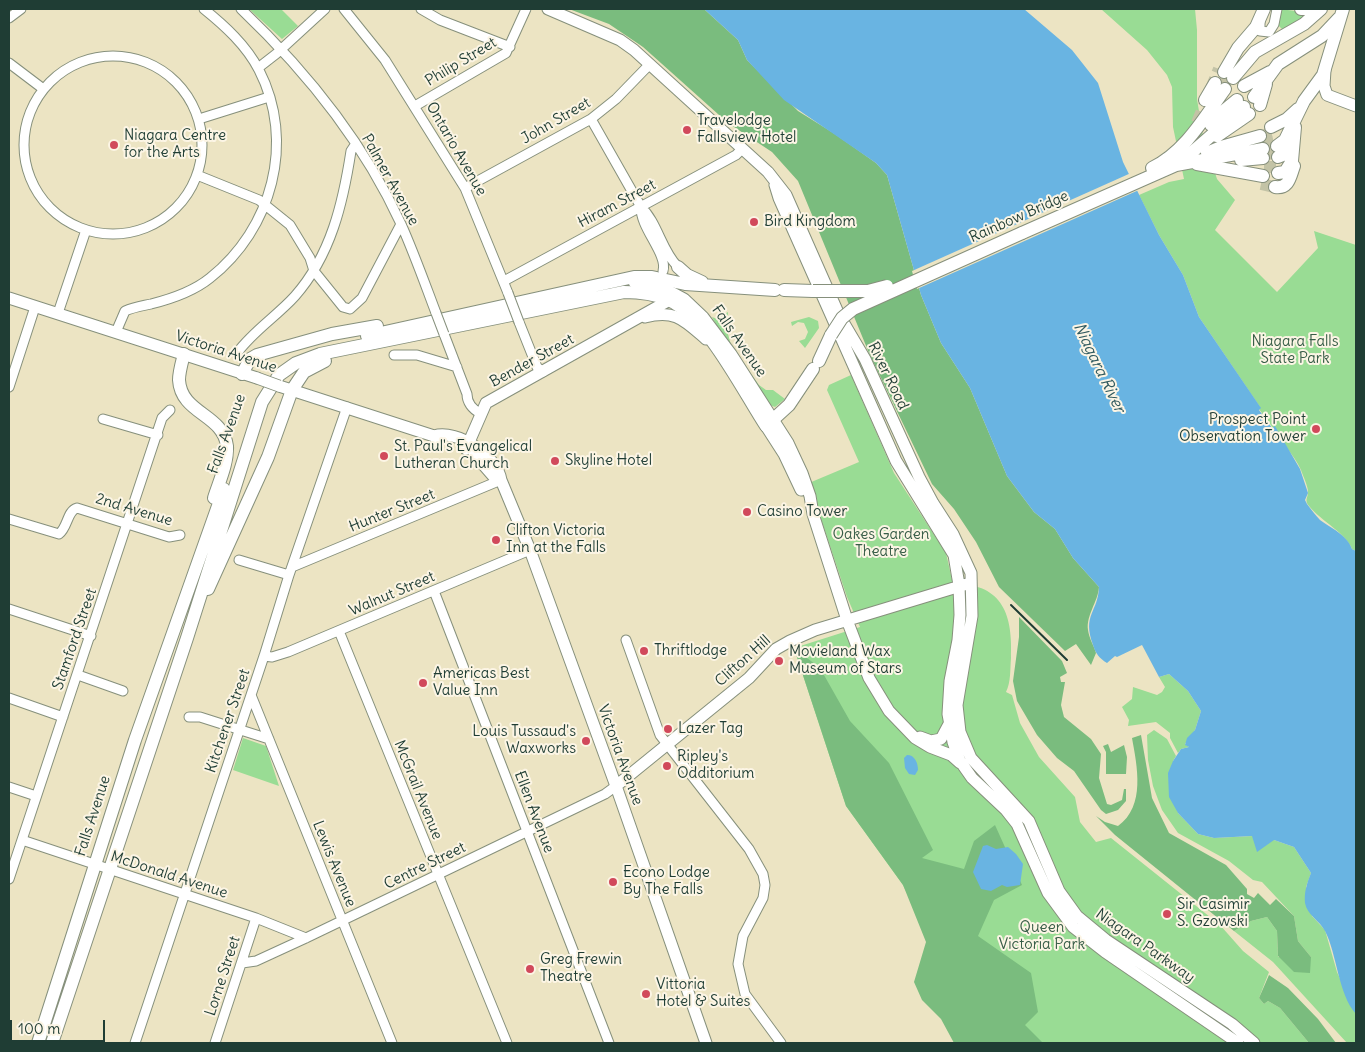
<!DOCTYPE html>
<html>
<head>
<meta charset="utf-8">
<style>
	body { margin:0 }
	#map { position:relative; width:1365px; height:1052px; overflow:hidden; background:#ece4c3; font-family:Delius,sans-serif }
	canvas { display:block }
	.frame { position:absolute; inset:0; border:10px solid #1f3d34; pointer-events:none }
	.scale { position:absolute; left:10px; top:1020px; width:95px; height:22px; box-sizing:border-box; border:2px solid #1f3d34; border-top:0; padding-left:6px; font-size:15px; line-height:18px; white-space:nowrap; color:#1f3d34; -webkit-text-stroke:4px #fcf5e5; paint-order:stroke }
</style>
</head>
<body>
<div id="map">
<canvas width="1365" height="1052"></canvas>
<div class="frame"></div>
<div class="scale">100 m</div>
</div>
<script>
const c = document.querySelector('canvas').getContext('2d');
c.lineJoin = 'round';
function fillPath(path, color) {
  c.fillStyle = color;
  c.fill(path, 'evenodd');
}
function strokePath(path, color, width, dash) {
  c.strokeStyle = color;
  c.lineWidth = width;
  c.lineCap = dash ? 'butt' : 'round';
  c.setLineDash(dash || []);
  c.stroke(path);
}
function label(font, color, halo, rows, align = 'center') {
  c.font = font + ' Delius,sans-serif';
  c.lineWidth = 4;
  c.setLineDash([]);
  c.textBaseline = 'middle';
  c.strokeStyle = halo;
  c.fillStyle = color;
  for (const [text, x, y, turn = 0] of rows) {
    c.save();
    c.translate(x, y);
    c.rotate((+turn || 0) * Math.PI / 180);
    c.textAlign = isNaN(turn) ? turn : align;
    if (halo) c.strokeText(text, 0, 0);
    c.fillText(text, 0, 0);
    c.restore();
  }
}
fillPath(new Path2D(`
	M249,9H281L298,26L282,39Z
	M1101,9H1195L1197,30V99L1203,136L1217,179L1235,200L1215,230L1277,292L1318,248L1314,231L1356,245V551L1352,549C1346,533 1321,521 1309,506C1304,500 1308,498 1308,492C1308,486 1303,476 1301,470C1294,454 1280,443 1275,427L1273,428L1259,409L1260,407L1199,317L1183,275L1159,235L1139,195L1169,182L1184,179L1173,127L1172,87L1167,75L1147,50Z
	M1280,9L1311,13L1283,30L1278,25Z
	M728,312L727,331L732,348L759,385L766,390H773L785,399L775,407L767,404L723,337L712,317L717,319Z
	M809,317L818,321L819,328L805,348L799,341L805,339L808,332L804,323L798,322L792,326L791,322Z
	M851,375L894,473L946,553L953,584C1003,583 1013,615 1011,658C1010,669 1011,682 1006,692L1012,695L1020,723L1039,757L1075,797L1080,822L1096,842L1111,838L1220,925L1243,951L1269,972L1259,998L1264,1004L1268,1001L1280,1008L1309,1043H982L903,885L846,806L794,648L860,627L847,597L809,483L859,462L827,390L829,385Z
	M1169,674L1188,691L1201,711L1195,730L1185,744L1189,747L1181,749L1178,753L1170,738V733L1156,722L1128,726L1129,720L1122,707L1132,699L1133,687L1157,695L1162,692L1165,687L1159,677Z
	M1154,730L1167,739L1176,756L1173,761L1178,813L1198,834L1214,838L1253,836L1274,840L1294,847L1311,873L1306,887L1312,916L1325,930L1337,972L1356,1014V1043H1347L1273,962L1234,931L1251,921L1267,917L1277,931L1278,957H1311L1298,941L1294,916L1262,882L1253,880L1229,861L1178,833L1162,810L1153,786L1148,760L1147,735Z
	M243,738L266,746L279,786L233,770Z`), '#99dc94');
fillPath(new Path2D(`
	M569,9H704L738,40L747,60L798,111L835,134L876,163L887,175L921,295L941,343L970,388L1007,476L1034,512L1055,529L1073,558L1099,587C1098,602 1086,615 1088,630C1089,638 1094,646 1096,653L1091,665L1076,644L1065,651L999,587L976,542L954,509L932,484L869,353L798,181L772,152L728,123L643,47L609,24Z
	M1019,617L1062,661L1067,673L1060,677L1061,682H1065L1061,705L1064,717L1091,739L1101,754L1099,778L1107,804L1111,805L1122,800L1124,789H1126V801L1118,810L1106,814L1101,810L1074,771L1057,758L1037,735L1017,701L1013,681L1019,637Z
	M794,648L820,668L850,721L889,763L933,850L922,858L964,869L974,841L995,825L1022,885L994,900L978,936L1031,973L1038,1012L1025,1025L1043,1043H954L941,1019L922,1000L914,982L926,942L903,885L846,806Z
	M1141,735L1152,798L1169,833L1226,865L1247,889V894L1254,898L1258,893L1270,905L1276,899L1294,916L1298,941L1311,957L1310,973L1294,972L1278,956L1277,931L1267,917L1251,921L1234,931L1115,835L1096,816L1105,822L1118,826C1146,806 1137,766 1132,738Z
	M1108,744L1111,752L1124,745L1127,757L1126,774H1106V752L1103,746Z
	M1269,975L1288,988L1318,1019L1336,1043H1309L1280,1008L1268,1001L1264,1004L1259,998Z`), '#7abc7e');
fillPath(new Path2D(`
	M704,9H1024L1072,50L1098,83L1123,162L1159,235L1183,275L1199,317L1261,408L1259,410L1272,428L1275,426L1300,469L1308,493L1305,500L1307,504C1311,509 1315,515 1320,520C1331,528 1347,535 1352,549L1356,551V1014C1338,994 1337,954 1325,931C1320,921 1307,915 1305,903C1304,892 1307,883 1311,873L1294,847L1274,840L1257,852L1252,836L1214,838L1198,834L1178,813L1169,797L1168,773L1173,761L1181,749L1189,747L1185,745L1187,738L1195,730L1201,711L1188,691L1169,674L1159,677L1142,645L1117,657L1115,656L1107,663C1099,658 1096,654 1093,645C1082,614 1098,613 1099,587L1073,558L1055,529L1034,512L1007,476L970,388L941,343L921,295L887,175L876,163L784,100L747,60L738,40Z
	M907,755C915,755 918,763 918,770L915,775L909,774L905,768L904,758Z
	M987,845L996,849L1008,847L1016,854L1023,864L1020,885L1007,887L1002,885L991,891L981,889L973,872L983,846Z`), '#69b4e2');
fillPath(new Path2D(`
	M1131,173L1139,190L917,289L912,271Z`), '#ece4c3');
strokePath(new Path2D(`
	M1220,86L1227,74
	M1197,123L1219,69
	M1260,136L1273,133
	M1262,145L1276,142
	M1263,154L1277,153
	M1264,167H1278
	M1261,184L1275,187`), '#c3c3a6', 12, [12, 6]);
const minor = new Path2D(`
	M241,9C305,70 364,143 401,224C414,253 425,284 436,313
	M344,9L385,60L465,188L508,293
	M421,9L440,20L510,47
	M9,18L21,9
	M1260,22V31L1269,32L1274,24L1277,9
	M24 145a89 89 0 1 1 178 0a89 89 0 1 1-178 0Z
	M9,63L42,88
	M258,68L276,54L325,9
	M415,106L506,53L526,9
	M199,119L269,97
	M591,119L641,207C658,223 661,250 678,267
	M197,175L259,200L290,225L310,258L314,271L343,307L350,309L362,298L401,224
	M465,188L591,119L616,99L650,64
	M641,207C640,228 668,254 663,271
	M504,281L736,155L742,149
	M58,313L86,230
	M519,322L537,367L543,372
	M116,332L125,311C134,307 142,306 151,304C171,299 194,291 210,278C272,229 296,142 259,70C246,45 225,26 204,9
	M444,334L467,394C467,402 472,409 480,413
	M237,353C253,331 277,316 295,296C331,255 343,203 351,151L355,145
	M394,355H417L457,367
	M9,387L35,307
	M103,419L158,435
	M9,519L59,534C68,527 67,511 77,508L169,537L180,535
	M239,560L289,575
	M292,567L501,480
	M434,591L609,1043
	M9,609L91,636
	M339,631L507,1043
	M626,640L660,735L749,849L763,874L765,885L763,898L743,936L738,964L745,994L781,1043
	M264,656L272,657L288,652L530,550
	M78,675L123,691
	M251,695L392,1043
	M9,698L63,717
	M189,717H200L269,739
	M9,787L36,796
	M22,840L256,918L306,938
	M9,879L162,418L170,410
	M242,963L256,961L306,938L605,794L616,786
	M135,1043L264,656L289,575L347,407
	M215,1043L256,918`);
const major = new Path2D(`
	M548,9L620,40L634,50L768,172L786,195L839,315L865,359L919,477L933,503L953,534L971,573L972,616L957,705L960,732L971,758L1029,821L1059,891L1077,916L1106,940L1232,1024L1254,1043
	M1325,70L1324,86L1327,95L1356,106
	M775,185L779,198L896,461L954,555L959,585L960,615L958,640L950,681L948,714L953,742L960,761L972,778L1006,810L1017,824L1048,893L1073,927L1105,952L1238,1043
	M634,282L658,285L684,299L703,317L731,354L788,443L802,473L810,496L813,514L847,620L869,678L889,711L915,738L930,747L951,755L960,763
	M9,298L257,378
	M645,317C675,309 684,320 706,339
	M279,386L434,436L438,441
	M766,426L784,454L801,490
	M434,436C458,429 497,456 501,480L530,550L616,786L706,1043
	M466,449L486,403L675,297
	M474,454L494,477L501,480
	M920,737L931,741L941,739L949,724
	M616,786L749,678L776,649L790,641L815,630L967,584`);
const highway = new Path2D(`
	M1301,9H1305
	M1224,72L1238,48L1256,27L1264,9
	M1233,78L1255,52L1304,24L1321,9
	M1244,86L1270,72
	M1254,97L1278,64L1322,36L1339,18
	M1205,100L1215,83
	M1260,105L1266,84
	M1211,125L1214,119L1237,100
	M1271,127L1287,119L1298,109
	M1217,136L1249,114
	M1277,146L1285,140L1304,101L1323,75L1343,9
	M1207,153L1221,147L1260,136
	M1278,157L1283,155L1288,142
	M1241,160L1263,158
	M1182,161L1244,107
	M1197,164L1263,176
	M1152,168C1185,152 1204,118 1225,89
	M1278,173L1285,172L1292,161L1295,127
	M1275,187C1289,189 1290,177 1294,166
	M1022,233L1176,165L1263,149
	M678,267L687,275L702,282
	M784,290L813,291
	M367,336L634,277H652L685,284L775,290
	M184,354C182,362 179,372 179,380C181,414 223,414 227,446C228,463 219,482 214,498
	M819,361L831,335
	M242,374L250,359L257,355L332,334L377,326
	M208,589L268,457L292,390L304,372L325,361
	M38,1043L135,740L224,489
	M52,1043L187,638L262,402L279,375L296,363L320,354L624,292C639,292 655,294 669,300C707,318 743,391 766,426L789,405L813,369`);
strokePath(minor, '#86907c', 11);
strokePath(major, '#86907c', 13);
strokePath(highway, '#86907c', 14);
strokePath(minor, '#fff', 9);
strokePath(major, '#fff', 11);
strokePath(highway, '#fff', 12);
strokePath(new Path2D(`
	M1011,605L1067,660`), '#1f3d34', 2);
const minorBridge = new Path2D(`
	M508,293L519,322
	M436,313L444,334`);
const majorBridge = new Path2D(`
	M257,378L279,386`);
const highwayBridge = new Path2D(`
	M813,291H868L887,286
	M831,335L842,318L853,309L1022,233`);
strokePath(minorBridge, '#86907c', 11, []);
strokePath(majorBridge, '#86907c', 13, []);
strokePath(highwayBridge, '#86907c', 14, []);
strokePath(minorBridge, '#fff', 9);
strokePath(majorBridge, '#fff', 11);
strokePath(highwayBridge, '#fff', 12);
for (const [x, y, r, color] of [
	[687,130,5,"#d1495b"],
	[114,145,5,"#d1495b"],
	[754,222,5,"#d1495b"],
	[1316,429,5,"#d1495b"],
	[384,456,5,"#d1495b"],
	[555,461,5,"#d1495b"],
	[747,512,5,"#d1495b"],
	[496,540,5,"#d1495b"],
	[644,651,5,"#d1495b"],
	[779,661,5,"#d1495b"],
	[423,683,5,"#d1495b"],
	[668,729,5,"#d1495b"],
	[586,741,5,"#d1495b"],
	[667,766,5,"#d1495b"],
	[613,882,5,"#d1495b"],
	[1167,914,5,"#d1495b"],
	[530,969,5,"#d1495b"],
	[646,994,5,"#d1495b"]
]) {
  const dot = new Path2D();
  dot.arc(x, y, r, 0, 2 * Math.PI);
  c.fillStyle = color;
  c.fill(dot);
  strokePath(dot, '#fcf5e5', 2);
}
label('15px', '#1f3d34', '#fcf5e5', [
	["Philip Street",461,62,-31],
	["John Street",556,121,-30],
	["Ontario Avenue",456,149,60],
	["Palmer Avenue",390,180,61],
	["Hiram Street",617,204,-28],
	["Rainbow Bridge",1019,217,-24],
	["Falls Avenue",739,341,55],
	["Victoria Avenue",226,352,18],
	["Bender Street",532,361,-29],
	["River Road",888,376,64],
	["Falls Avenue",227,434,-70],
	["2nd Avenue",134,510,17],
	["Hunter Street",392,511,-22],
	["Walnut Street",392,594,-23],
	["Stamford Street",75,639,-71],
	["Clifton Hill",743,661,-42],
	["Kitchener Street",228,721,-71],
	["Victoria Avenue",620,755,70],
	["McGrail Avenue",418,790,68],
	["Ellen Avenue",534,812,69],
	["Falls Avenue",93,816,-72],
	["Lewis Avenue",334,864,68],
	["Centre Street",425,866,-26],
	["McDonald Avenue",169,875,18],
	["Niagara Parkway",1145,946,35],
	["Lorne Street",223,976,-72]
]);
label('15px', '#1f3d34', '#fcf5e5', [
	["Travelodge",697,121],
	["Fallsview Hotel",697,138],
	["Niagara Centre",124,136],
	["for the Arts",124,153],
	["Bird Kingdom",764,222],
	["Prospect Point",1306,420,"right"],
	["Observation Tower",1306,437,"right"],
	["St. Paul's Evangelical",394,447],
	["Lutheran Church",394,464],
	["Skyline Hotel",565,461],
	["Casino Tower",757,512],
	["Clifton Victoria",506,531],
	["Inn at the Falls",506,548],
	["Thriftlodge",654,651],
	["Movieland Wax",789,652],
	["Museum of Stars",789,669],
	["Americas Best",433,674],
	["Value Inn",433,691],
	["Lazer Tag",678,729],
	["Louis Tussaud's",576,732,"right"],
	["Waxworks",576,749,"right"],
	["Ripley's",677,757],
	["Odditorium",677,774],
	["Econo Lodge",623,873],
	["By The Falls",623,890],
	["Sir Casimir",1177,905],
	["S. Gzowski",1177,922],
	["Greg Frewin",540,960],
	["Theatre",540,977],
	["Vittoria",656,985],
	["Hotel & Suites",656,1002]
], 'left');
label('15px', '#375d47', '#fcf5e5', [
	["Niagara Falls",1295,342],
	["State Park",1295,359],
	["Oakes Garden",881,535],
	["Theatre",881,552],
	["Queen",1042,928],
	["Victoria Park",1042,945]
]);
label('italic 16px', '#325b60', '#fcf5e5', [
	["Niagara River",1099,368,64]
]);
</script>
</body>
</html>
